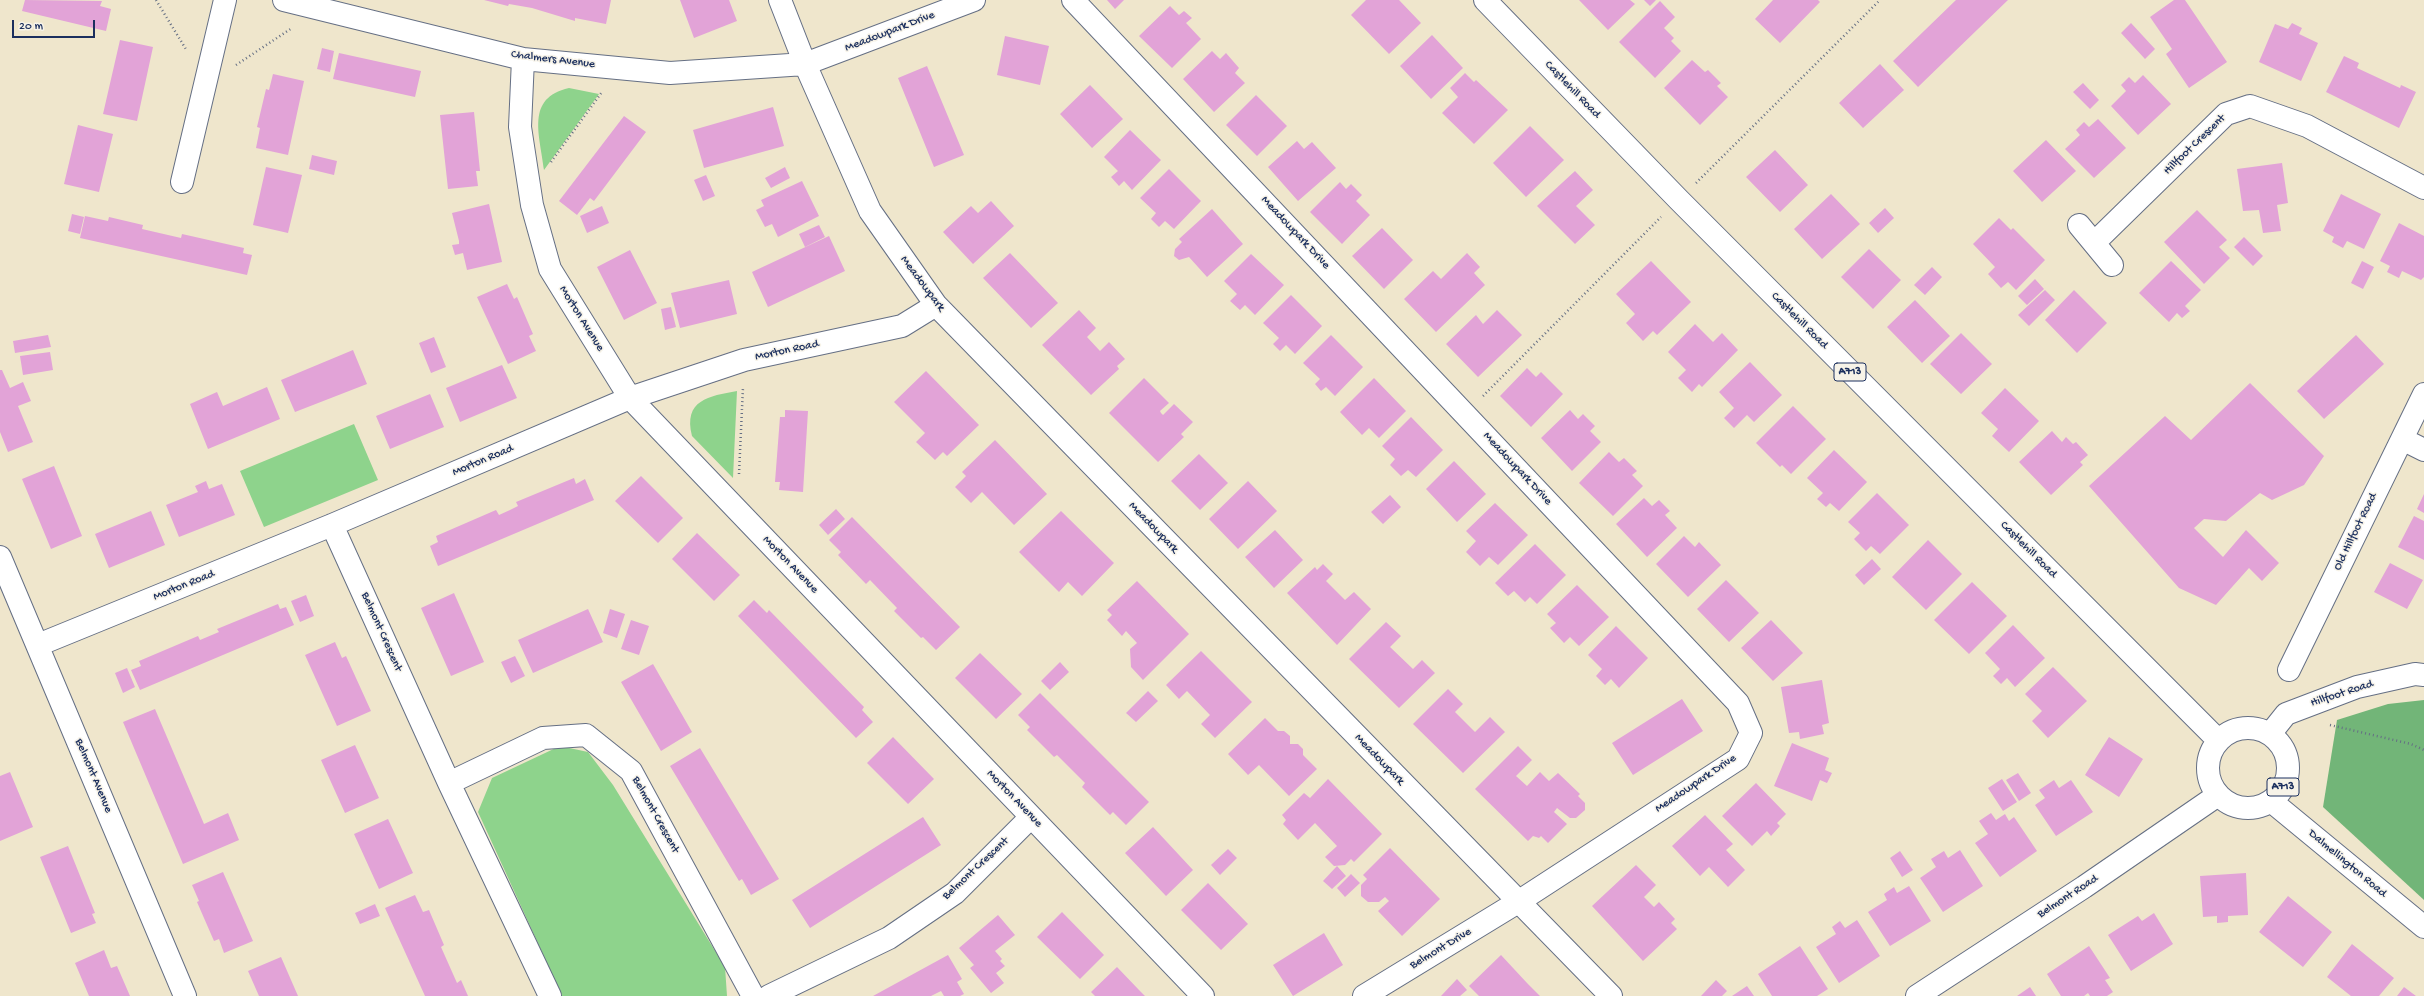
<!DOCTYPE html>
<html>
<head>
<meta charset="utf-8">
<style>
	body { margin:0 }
	#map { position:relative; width:2424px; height:996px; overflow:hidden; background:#efe6cc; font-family:"Gochi Hand",sans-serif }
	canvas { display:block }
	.scale { position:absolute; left:12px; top:20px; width:83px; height:18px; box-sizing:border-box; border:2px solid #1b2f5e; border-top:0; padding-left:5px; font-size:12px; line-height:14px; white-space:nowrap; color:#1b2f5e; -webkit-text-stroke:3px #f7f3e8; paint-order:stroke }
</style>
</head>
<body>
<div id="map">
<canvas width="2424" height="996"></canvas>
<div class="scale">20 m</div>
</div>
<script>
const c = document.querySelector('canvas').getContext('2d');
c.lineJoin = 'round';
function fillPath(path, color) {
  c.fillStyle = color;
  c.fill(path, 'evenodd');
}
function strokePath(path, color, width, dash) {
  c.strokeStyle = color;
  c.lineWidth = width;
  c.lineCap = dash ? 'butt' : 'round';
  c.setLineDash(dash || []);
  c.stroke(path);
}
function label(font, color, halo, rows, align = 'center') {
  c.font = font + ' "Gochi Hand",sans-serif';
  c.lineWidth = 3;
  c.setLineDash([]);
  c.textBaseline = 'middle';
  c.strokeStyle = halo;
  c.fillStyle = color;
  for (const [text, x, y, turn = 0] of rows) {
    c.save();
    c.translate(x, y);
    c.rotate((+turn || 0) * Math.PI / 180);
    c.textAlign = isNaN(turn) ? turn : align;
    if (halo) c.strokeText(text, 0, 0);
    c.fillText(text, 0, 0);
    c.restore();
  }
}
fillPath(new Path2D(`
	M569,88L599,94L544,170C540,135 525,98 569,88Z
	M737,391L733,478L692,436C683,400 709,396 737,391Z
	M354,424L378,480L264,527L240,471Z
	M560,746L588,752L613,785L725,967L727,996H562L478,812L492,778Z`), '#8ed38c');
fillPath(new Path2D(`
	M2424,700V900L2323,807L2337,720L2388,704Z`), '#72b578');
fillPath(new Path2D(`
	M25,0L102,1L100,6L111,9L106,31L22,11Z
	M484,0H611L606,24L575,18V21L532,8L509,4L508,6Z
	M680,0H729L737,21L694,38Z
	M1107,0H1124L1115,9Z
	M1366,0H1399L1421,23L1389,54L1351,15Z
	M1579,0H1630L1635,4L1608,30Z
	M1644,0H1656L1650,6Z
	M1773,0H1818L1820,2L1780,43L1755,19Z
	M1956,0H2008L1918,87L1893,61Z
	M2174,0H2185L2227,62L2189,88L2166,54L2172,49L2150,17Z
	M1660,1L1675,17L1664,28L1674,38L1671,41L1681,51L1655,78L1619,42Z
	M1170,6L1179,15L1184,11L1192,18L1186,23L1201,39L1172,68L1139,36Z
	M2131,23L2155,49L2145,59L2121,33Z
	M2292,23L2302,28L2299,34L2318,43L2301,81L2259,62L2275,24L2288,29Z
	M1432,35L1463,68L1431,99L1400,66Z
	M1005,36L1049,46L1040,85L997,75Z
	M120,40L153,47L137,121L103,114Z
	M322,48L334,51L330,72L317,69Z
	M1212,51L1220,59L1226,53L1239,68L1235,73L1245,83L1214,112L1183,79Z
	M339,53L421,71L415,97L333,79Z
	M2344,56L2359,63L2357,68L2400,88L2401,85L2416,92L2399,128L2326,92Z
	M1692,60L1705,72L1708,70L1721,83L1717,86L1728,97L1700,125L1664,88Z
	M1880,64L1904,90L1863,128L1839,103Z
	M927,66L964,155L934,167L898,78Z
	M1465,73L1474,82L1476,80L1508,110L1474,144L1442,113L1458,97L1450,88Z
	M273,74L304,81L288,155L256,148L260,128L257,127L266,89L269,90Z
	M2143,75L2171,104L2138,135L2111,106L2126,91L2121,85L2129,77L2135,83Z
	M2083,83L2099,100L2090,109L2073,92Z
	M1090,85L1123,119L1092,148L1060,114Z
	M1256,95L1287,126L1257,156L1226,125Z
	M773,107L784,146L704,168L693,130Z
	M474,112L480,171H476L478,186L448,189L440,115Z
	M624,116L646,132L594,201L590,198L577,215L559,201Z
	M2098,119L2126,148L2094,178L2065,149L2080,135L2076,130L2084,122L2089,127Z
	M78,125L113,134L99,192L64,184Z
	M1530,126L1564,160L1526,197L1493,163Z
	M1130,130L1161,160L1132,190L1124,181L1119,186L1111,177L1118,171L1104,157Z
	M2046,140L2076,171L2042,202L2013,171Z
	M1297,141L1304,149L1312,142L1336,168L1298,201L1268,167Z
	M1775,150L1808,185L1780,212L1746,177Z
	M312,155L337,161L334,175L309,169Z
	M2282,163L2288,203L2277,205L2281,231L2263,233L2259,210L2243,211L2237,169Z
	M266,167L302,175L288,233L253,225Z
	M785,167L790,178L771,188L765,178Z
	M1169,169L1201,201L1174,229L1165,221L1159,227L1151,219L1156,213L1140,198Z
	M1575,171L1593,190L1576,206L1595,225L1575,244L1537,206Z
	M706,175L715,196L703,201L694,180Z
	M802,181L819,216L778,237L772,224L765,227L756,210L764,206L761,200Z
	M1340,182L1346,189L1351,184L1362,195L1356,201L1370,215L1342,244L1310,212Z
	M1831,194L1860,224L1822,259L1794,229Z
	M2341,194L2381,214L2364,249L2347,241L2343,248L2332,242L2334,237L2323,231Z
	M991,201L1014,226L973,264L943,232L971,206L978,213Z
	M489,204L502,262L467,270L463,253L455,255L452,245L459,244V241L452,213Z
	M602,206L609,223L587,233L580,216Z
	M1885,208L1894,218L1878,233L1869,223Z
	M1212,209L1243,244L1207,277L1189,257L1179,260L1174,256L1175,249L1182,242L1179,239Z
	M2197,210L2227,240L2219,247L2230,258L2204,284L2164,242Z
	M72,214L84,217L80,234L68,231Z
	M85,216L108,221L109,217L143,225L142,229L181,238L182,234L244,248L243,253L252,255L247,275L80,238Z
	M1999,218L2011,230L2013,228L2045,260L2016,290L2008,282L2001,288L1988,274L1995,267L1973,244Z
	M2399,223L2424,236V277L2421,280L2402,271L2399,278L2387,272L2390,266L2380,261Z
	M819,225L825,237L805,247L799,234Z
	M1382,228L1413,260L1384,289L1352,256Z
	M829,236L845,271L768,307L752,272Z
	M2244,237L2263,256L2253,266L2234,247Z
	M1869,249L1901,280L1873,309L1841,277Z
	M630,250L657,303L624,320L597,267Z
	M1010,253L1058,303L1031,328L983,278Z
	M1467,253L1480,267L1474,273L1485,285L1436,332L1404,299L1433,271L1441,279Z
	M1251,254L1284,285L1255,315L1245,305L1240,310L1230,301L1237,294L1224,281Z
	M1651,261L1691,302L1657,335L1653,331L1643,341L1626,323L1635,314L1616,294Z
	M2171,261L2201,290L2185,306L2190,311L2182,318L2177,313L2169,322L2139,293Z
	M2362,261L2374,267L2363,289L2351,283Z
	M1932,267L1942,277L1925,295L1914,285Z
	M2035,279L2044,289L2027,305L2018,296Z
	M729,280L737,314L680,328L671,293Z
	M507,284L514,299L517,297L533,334L529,336L536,351L508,364L477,297Z
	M2045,290L2055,300L2029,326L2018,315Z
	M2074,290L2107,323L2077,353L2045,320Z
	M1291,295L1322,326L1295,354L1286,345L1280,351L1273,344L1279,338L1263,323Z
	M1915,300L1950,336L1922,363L1887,327Z
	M671,307L676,327L665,330L661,309Z
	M1079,310L1096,328L1087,337L1100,351L1109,342L1125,359L1117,366L1119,369L1091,395L1042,345Z
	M1497,310L1522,335L1478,377L1446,344L1476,315L1483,324Z
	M1695,324L1713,342L1722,333L1738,350L1702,387L1699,384L1692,392L1678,378L1686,370L1668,352Z
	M1961,333L1992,364L1961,394L1930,364Z
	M48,335L51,347L15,353L13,341Z
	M1331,335L1363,367L1335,396L1326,387L1321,391L1315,384L1320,379L1303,363Z
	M2356,335L2384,364L2324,419L2297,391Z
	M434,337L446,367L431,373L419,343Z
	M353,350L367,384L295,412L281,380Z
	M50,352L53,370L23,375L20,356Z
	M1750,362L1782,395L1754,422L1747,415L1734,428L1724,418L1734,408L1719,392Z
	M502,365L517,398L460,422L446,388Z
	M1527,368L1536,377L1541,372L1563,394L1531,427L1500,396Z
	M0,370H2L10,388L23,382L31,401L18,406L33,442L8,452L0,432Z
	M926,371L979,425L947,456L943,452L935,460L916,442L925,433L894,402Z
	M1144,378L1169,403L1160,411L1161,413L1163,415L1174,404L1193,422L1181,434L1184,437L1158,462L1109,413Z
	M1374,378L1406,411L1379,438L1369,428L1362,435L1340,412Z
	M2250,383L2324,456L2304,485L2272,500L2260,493L2226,521L2204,519L2194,528L2223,557L2246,530L2279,563L2262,581L2249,568L2216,605L2179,588L2089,486L2165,416L2191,440Z
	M267,387L280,419L208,449L190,404L217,392L223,406Z
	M2005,388L2039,421L2009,452L1992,436L1998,429L1981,413Z
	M430,394L444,427L390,449L376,416Z
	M1793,406L1826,439L1791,474L1782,465L1780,467L1756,443Z
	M785,410L808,411L803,492L779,490L780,482H775L780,417H785Z
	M1570,410L1578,419L1583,414L1595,426L1590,431L1601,442L1572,471L1541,438Z
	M1411,417L1443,450L1416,477L1408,470L1401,476L1390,465L1395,459L1382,446Z
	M2052,431L2062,442L2066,437L2073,444L2076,442L2088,455L2080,462L2083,465L2051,495L2019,462Z
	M995,440L1047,494L1014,525L982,492L971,503L955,487L966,476L962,472Z
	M1834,450L1867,482L1839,511L1830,503L1826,507L1817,499L1823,493L1807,478Z
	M1609,452L1619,462L1624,458L1637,471L1632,475L1643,486L1613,516L1579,483Z
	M1199,454L1228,483L1200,510L1171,481Z
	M1454,461L1486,494L1457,522L1426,489Z
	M54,466L82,536L51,549L22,479Z
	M641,476L683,518L658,543L615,501Z
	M574,478L576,484L585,479L594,500L438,566L430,546L438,542L436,536L496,510L499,515L510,510L518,506L516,502Z
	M206,481L209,489L222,484L235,515L179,537L166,505L198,492L195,486Z
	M1248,481L1277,511L1238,549L1209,519Z
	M1877,493L1909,525L1880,554L1871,546L1866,551L1854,539L1860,533L1848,522Z
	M2424,494V513L2417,509Z
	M1390,495L1401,507L1383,524L1371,512Z
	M1644,498L1652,506L1659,500L1670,511L1665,515L1677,528L1647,557L1616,524Z
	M1495,503L1528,535L1498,565L1489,557L1480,566L1466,552L1476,541L1466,531Z
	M836,509L845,519L828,535L819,525Z
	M151,511L165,545L109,568L95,534Z
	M1061,511L1114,563L1082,596L1068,582L1059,592L1019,552Z
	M2414,516L2424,521V560L2398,547Z
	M852,517L960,627L936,650L923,637L921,638L894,611L897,608L870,580L866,584L838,555L841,552L829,540Z
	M1275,530L1303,560L1274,588L1245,557Z
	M697,533L740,575L714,601L672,559Z
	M1684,536L1695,547L1699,542L1721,565L1688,597L1656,564Z
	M1928,540L1962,574L1926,610L1892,577Z
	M1535,544L1566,575L1537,604L1530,597L1525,602L1514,591L1508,596L1495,583Z
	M1872,559L1881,569L1864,585L1855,575Z
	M2390,563L2423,580L2407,609L2374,592Z
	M1323,564L1333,574L1326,581L1345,600L1354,592L1371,609L1337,645L1287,593L1315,567L1317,570Z
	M1726,580L1759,613L1729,642L1697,609Z
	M1137,581L1189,634L1143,680L1131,667L1130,649L1137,643L1126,631L1122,636L1107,620L1112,615L1107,610Z
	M1972,582L2007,616L1969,654L1934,620Z
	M1577,585L1609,617L1579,646L1570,637L1564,643L1550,628L1556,623L1547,614Z
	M454,593L484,662L451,676L421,608Z
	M306,595L314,616L300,622L291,601Z
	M754,600L767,613L769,610L864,707L862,710L873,722L856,738L738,616Z
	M278,604L280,609L286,607L294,625L140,690L131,670L141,666L139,661L198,636L200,640L219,632L217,629Z
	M588,609L603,642L533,673L518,640Z
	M610,609L625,614L617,638L603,633Z
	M631,620L649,626L639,655L621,649Z
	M1771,620L1803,653L1773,681L1741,648Z
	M1386,622L1401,636L1390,647L1413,669L1422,660L1435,673L1399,708L1349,659Z
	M2013,625L2045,658L2015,687L2007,678L2001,684L1993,676L2000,669L1985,653Z
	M1616,626L1648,658L1619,688L1611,679L1605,685L1596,676L1602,669L1588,655Z
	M335,642L342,658L346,656L371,711L337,726L305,655Z
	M1201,651L1252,702L1215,738L1201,724L1210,715L1187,691L1179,699L1166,685Z
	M980,653L1022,694L996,719L955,678Z
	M515,656L525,676L511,683L501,662Z
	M1060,662L1069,672L1050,690L1041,681Z
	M653,664L692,732L661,751L621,682Z
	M2053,667L2087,701L2048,738L2032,721L2042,711L2025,694Z
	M127,668L135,687L123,693L115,673Z
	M1822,680L1829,723L1822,725L1824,734L1800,739L1799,732L1789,733L1781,687Z
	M1448,689L1463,704L1455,712L1475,732L1490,717L1505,732L1463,773L1413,724Z
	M1148,691L1158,701L1136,722L1126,713Z
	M1040,693L1149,802L1126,825L1113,812L1110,815L1082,787L1085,783L1057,755L1054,757L1027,730L1030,727L1018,715Z
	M1682,699L1703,731L1633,775L1612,743Z
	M155,709L204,824L228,813L239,840L183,864L123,722Z
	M1265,718L1278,731H1284L1290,736V744H1298L1303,749V755L1317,769L1289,796L1259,765L1248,775L1228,754Z
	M893,737L934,779L908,804L867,763Z
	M2109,737L2143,759L2119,797L2085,775Z
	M1792,743L1829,758L1825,770L1832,773L1827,783L1820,780L1812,801L1774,786Z
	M355,745L379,798L345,813L321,760Z
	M1518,746L1532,760L1516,776L1527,786L1540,772L1549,781L1558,773L1580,794L1578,796L1585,803V810L1576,818H1570L1557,808L1554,812L1567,824L1548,843L1541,836L1539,838L1533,836L1528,841L1475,789Z
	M700,748L779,879L751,895L742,879L739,881L670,766Z
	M10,772L33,827L0,841V776Z
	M2018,773L2031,793L2019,801L2006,780Z
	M1328,779L1382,834L1354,862L1351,859L1345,865L1334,866L1325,857L1337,846L1315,823L1298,840L1283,824L1286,820L1282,815L1304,793L1310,798Z
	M2002,779L2017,802L2003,811L1988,788Z
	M2054,780L2059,788L2071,780L2093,812L2056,836L2035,805L2045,798L2039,790Z
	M1756,783L1786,814L1777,823L1780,826L1771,836L1767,831L1752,846L1722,816Z
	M1991,813L1996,820L2005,814L2009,821L2014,817L2037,851L2000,877L1975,843L1988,834L1979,821Z
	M1705,815L1733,844L1726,850L1745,870L1728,887L1709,867L1700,876L1672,846Z
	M923,817L941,845L810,928L792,900Z
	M388,819L413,873L379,889L354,834Z
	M1153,827L1193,870L1166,896L1125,853Z
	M68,846L95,913L92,914L96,923L71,933L40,857Z
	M1390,848L1440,899L1402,936L1378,911L1389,901L1385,897L1379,902H1368L1361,896V885L1367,879L1363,875Z
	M1228,849L1237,858L1220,875L1211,865Z
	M1960,850L1983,886L1943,912L1920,878L1936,867L1931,859L1944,851L1948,858Z
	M1900,851L1913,870L1902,877L1890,858Z
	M1636,865L1656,885L1644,897L1654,907L1659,902L1675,919L1671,923L1677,929L1643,961L1592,906Z
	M1337,866L1346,876L1332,889L1323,881Z
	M223,872L253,941L224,953L219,939L214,941L197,902L199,901L192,885Z
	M2246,873L2248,915L2228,916V922L2217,923V916L2203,917L2200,876Z
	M1351,874L1360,883L1345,897L1337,888Z
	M1208,883L1248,924L1221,950L1181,910Z
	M1909,886L1931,921L1890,946L1868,912L1887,900L1884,894L1894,887L1897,893Z
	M415,895L423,912L429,910L444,945L441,947L457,983L461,980L468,996H425L385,908Z
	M2288,896L2332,932L2303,967L2259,932Z
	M375,904L380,916L360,924L355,913Z
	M1062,912L1104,955L1080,979L1037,937Z
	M2154,913L2173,944L2131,971L2108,935L2138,916L2142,921Z
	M998,915L1015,935L995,951L1002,959L1000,961L1005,966L996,973L1004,983L991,993L970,968L974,965L959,948Z
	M1857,920L1880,956L1839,983L1816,947L1836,934L1832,927L1840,921L1845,928Z
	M1324,933L1343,965L1293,996L1273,965Z
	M2352,944L2394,978L2379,996H2351L2327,977Z
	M1800,946L1828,989L1817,996H1772L1758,974Z
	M2089,946L2110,978L2105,980L2113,992L2107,996H2090L2088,993L2084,996H2061L2047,974Z
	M104,950L111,968L117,966L130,996H89L75,963Z
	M948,955L962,979L957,982L964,994L960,996H944L941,991L931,996H873Z
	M1501,955L1527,983L1540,996H1479L1469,986Z
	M281,957L298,996H259L248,971Z
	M1117,967L1139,990L1145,996H1095L1091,992Z
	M1457,979L1467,990L1460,996H1441Z
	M1716,980L1727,991L1722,996H1701Z
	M1747,986L1754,996H1732Z
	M2030,987L2036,996H2017Z
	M2404,987L2416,996H2397Z`), '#e2a3d7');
const minor = new Path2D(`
	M284,0L523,59L670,73L805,64L974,0
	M780,0L805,64L870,211L936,305L1611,996
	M1073,0L1738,703L1751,733L1738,759L1518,902L1364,996
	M523,59L520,127L532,205L550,269L630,398L1203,996
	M182,182L225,0
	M2079,225L2112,265
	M2094,243L2226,114L2250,106L2307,126L2424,188
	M2402,439L2424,450
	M332,525L449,783L550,996
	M0,557L185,996
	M38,645L332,525L630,398L744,360L902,326L936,305
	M2289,670L2424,394
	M2270,734L2286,714L2357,687L2415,674L2424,675
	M449,783L543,738L586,735L631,771L753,996
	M769,996L889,938L955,893L1031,817
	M1917,996L2084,887L2218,795`);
const major = new Path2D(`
	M1485,0L1679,200L2218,740
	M2208 768a40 40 0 1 1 80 0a40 40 0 1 1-80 0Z
	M2271,801L2424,927`);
strokePath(minor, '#656f84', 24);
strokePath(major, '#656f84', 24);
strokePath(new Path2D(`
	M156,0L187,51
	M236,65L292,28
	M551,162L602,92
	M1696,183L1880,0
	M1483,396L1661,217
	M739,474L743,387
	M2330,725L2411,744L2424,750`), '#656f84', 2.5, [1, 3]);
strokePath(minor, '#fff', 22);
strokePath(major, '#fff', 22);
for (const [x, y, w] of [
	[1850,372,32],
	[2283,787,32]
]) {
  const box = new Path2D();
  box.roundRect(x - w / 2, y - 9, w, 18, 3);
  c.fillStyle = '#f7f3e8';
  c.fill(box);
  strokePath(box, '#1b2f5e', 1);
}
label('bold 11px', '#1b2f5e', null, [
	["A713",1850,372],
	["A713",2283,787]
]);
label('12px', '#1b2f5e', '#f7f3e8', [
	["Meadowpark Drive",890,32,-21],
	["Chalmers Avenue",553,60,7],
	["Castlehill Road",1572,90,46],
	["Hillfoot Crescent",2195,145,-44],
	["Meadowpark Drive",1295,233,47],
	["Meadowpark",922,284,53],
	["Morton Avenue",581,319,58],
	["Castlehill Road",1799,321,45],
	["Morton Road",787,351,-12],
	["Morton Road",483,461,-23],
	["Meadowpark Drive",1517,469,47],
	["Meadowpark",1153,528,46],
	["Old Hillfoot Road",2356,532,-64],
	["Castlehill Road",2028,550,45],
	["Morton Avenue",790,565,46],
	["Morton Road",184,586,-22],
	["Belmont Crescent",381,632,66],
	["Hillfoot Road",2342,694,-18],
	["Meadowpark",1379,760,46],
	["Belmont Avenue",93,776,67],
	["Meadowpark Drive",1696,784,-34],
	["Morton Avenue",1014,799,46],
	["Belmont Crescent",655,815,61],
	["Dalmellington Road",2347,864,40],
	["Belmont Crescent",976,869,-43],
	["Belmont Road",2068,897,-33],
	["Belmont Drive",1441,949,-31]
]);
</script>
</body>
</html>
